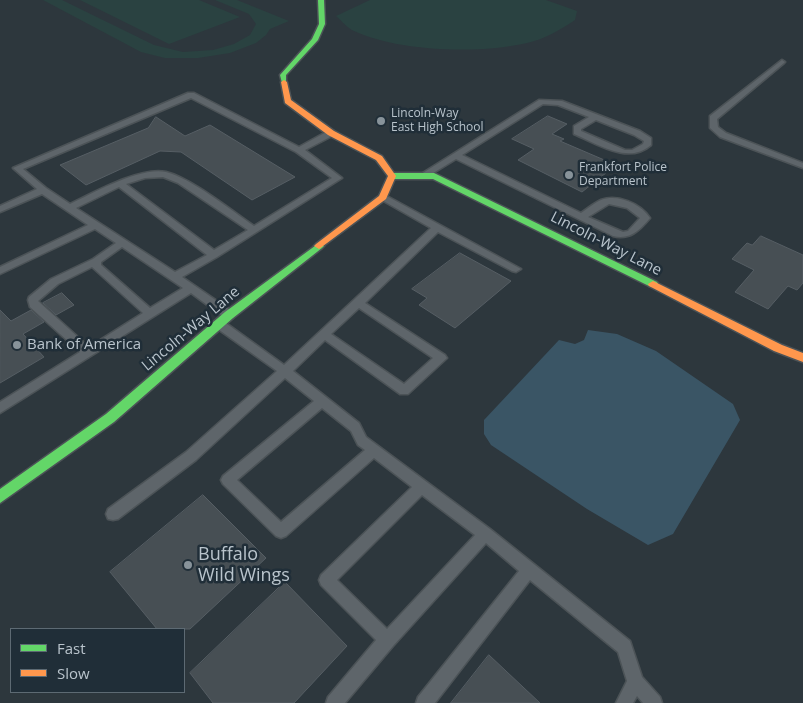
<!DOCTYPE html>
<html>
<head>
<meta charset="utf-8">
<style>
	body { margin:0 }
	#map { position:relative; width:803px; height:703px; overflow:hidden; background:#2d373d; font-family:"Open Sans",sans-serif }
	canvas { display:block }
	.legend { position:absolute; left:10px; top:628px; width:175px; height:65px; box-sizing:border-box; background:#202e38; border:1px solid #5d6a73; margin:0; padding:6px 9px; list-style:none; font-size:15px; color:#b9c4cc }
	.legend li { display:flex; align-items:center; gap:10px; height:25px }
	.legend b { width:25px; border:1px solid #5d6a73 }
</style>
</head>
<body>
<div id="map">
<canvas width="803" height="703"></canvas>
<ul class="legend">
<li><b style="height:6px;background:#63d668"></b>Fast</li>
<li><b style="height:6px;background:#ff974d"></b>Slow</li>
</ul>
</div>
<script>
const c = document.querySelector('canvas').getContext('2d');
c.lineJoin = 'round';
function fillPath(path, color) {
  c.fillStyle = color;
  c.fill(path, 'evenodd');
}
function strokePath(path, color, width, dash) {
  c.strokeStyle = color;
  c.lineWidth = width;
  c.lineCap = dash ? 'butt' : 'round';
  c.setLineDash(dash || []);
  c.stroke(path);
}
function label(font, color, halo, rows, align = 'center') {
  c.font = font + ' "Open Sans",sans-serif';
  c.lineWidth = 5;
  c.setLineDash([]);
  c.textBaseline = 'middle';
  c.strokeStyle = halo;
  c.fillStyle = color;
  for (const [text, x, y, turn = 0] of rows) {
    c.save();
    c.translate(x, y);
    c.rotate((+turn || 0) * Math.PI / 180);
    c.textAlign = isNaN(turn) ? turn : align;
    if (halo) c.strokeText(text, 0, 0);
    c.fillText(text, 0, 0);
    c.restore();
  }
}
fillPath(new Path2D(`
	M43,0H62L154,45L183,52L213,50L234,44L250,35L256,24L249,14L215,0H237L289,21L270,29L266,35L256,43L230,53L198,58H165L141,52Z
	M80,0H199L240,17L169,44Z
	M370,0H546L577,11L575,20C560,30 545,39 527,43C479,54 400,52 354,31C347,28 342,21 336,16Z`), '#2a4241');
fillPath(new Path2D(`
	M588,330L617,334L656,351L733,404L740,420L673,534L648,545L587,509L491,445L484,434V420L559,340L575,344L584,340Z`), '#3a5565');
const building = new Path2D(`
	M548,116L567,124L552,134L564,139L560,141L616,165L582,192L518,160L534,149L512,139Z
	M156,117L185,136L210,125L295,177L252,200L181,152L160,151L86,185L60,165L148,128Z
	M761,236L803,255V283L797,290L788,286L768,309L735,292L754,270L732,259L747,243L752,245Z
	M460,253L511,281L455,328L419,305L427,298L412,289Z
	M62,293L74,305L56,315L43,303Z
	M0,310L11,321L31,310L44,322L23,334L44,357L0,383Z
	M203,495L266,558L190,629H157L110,572Z
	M285,582L347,646L294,703H213L190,673Z
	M489,655L540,703H451Z`);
fillPath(building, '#474f54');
strokePath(building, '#565e64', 1);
const lane = new Path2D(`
	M782,60L785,62L784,63L717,119L718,127L726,133L803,163V168L720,137L710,128V116Z
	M188,93H194L299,147L328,131H334V135L305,150L342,178L217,257L182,277L233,312L234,315L233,318H225L191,293L0,413V402L80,352L30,307L28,300L29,297L51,279L93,259L116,243L95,229L0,274V267L88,225L42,194L0,212V206L37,189L13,168ZM191,98L296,152L332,178L254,226C232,211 191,178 166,172C141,166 93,193 70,204L46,188L23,169ZM163,177L178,183L248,230L214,250L126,184L145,178ZM119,187L207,255L175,272L76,208ZM122,247L183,288L150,308L101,265V262ZM92,267L143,313L89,347L38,301L58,284Z
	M539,100L562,101L640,131L651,138V145C628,165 598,144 574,134V126L589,117L558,105L543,104L462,155L581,213C587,209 594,203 601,200C617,194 640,203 650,218C639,231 630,240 613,236L456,159L425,178H419L418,176ZM596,120L634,135L644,141L643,144L632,150H625L581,131V129ZM609,204L627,208L640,218L628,231L623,232L588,217Z
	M383,194L521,269L516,272L512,271L438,232L365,303L445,355L447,358L408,394H400L325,340L293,371L359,423L366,437L490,529L630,641L642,677L660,697L662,703H643L637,696L633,703H616L627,681L618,652L530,580L435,703H416L418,697L519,571L486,543L393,646L345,703H326L328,697L376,640L321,585L319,580L321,575L412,487L374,458L286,536L281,538L276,536L223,484L221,480L223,476L314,401L285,378L196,460L118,519L113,520L108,519L106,514L108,509L186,452L277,371L215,327L214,324L215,321H223L284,365L431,228L380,199L379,197ZM359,308L433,358L404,384L331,334ZM322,408L351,431L358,445L365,450L281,522L237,480ZM422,495L475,535L387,629L337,580Z`);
const fast = new Path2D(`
	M318,0H324L325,24L318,40L286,75V83H282L280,75L312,39L319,24Z
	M434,173L657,282L658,284L653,287L649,286L433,179H392L388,176L392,173Z
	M319,243L324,246L322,248L233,318L114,422L0,503V489L106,414L225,312Z`);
const slow = new Path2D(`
	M284,80L287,82L291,100L334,131L382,156L396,176L386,199L319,249L314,246L316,244L379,196L388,176L376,160L328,135L285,103L281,82Z
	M653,281L782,345L803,353V362L774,351L649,286L648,284Z`);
strokePath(lane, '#4c5357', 3);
strokePath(fast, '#4c5357', 3);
strokePath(slow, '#4c5357', 3);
fillPath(lane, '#5e656a');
fillPath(fast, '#63d668');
fillPath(slow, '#ff974d');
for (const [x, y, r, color] of [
	[381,121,5,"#88939a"],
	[569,175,5,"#88939a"],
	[17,345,5,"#88939a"],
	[188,565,5,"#88939a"]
]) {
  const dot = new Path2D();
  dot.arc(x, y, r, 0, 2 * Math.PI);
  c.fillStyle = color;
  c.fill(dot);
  strokePath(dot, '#202e38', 2);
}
label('12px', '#b9c4cc', '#202e38', [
	["Lincoln-Way",391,114],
	["East High School",391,128],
	["Frankfort Police",579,168],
	["Department",579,182]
], 'left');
label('15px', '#b9c4cc', '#202e38', [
	["Lincoln-Way Lane",606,244,27],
	["Lincoln-Way Lane",191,329,-40]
]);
label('15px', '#b9c4cc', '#202e38', [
	["Bank of America",27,345]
], 'left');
label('18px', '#b9c4cc', '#202e38', [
	["Buffalo",198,555],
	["Wild Wings",198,576]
], 'left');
</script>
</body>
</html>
